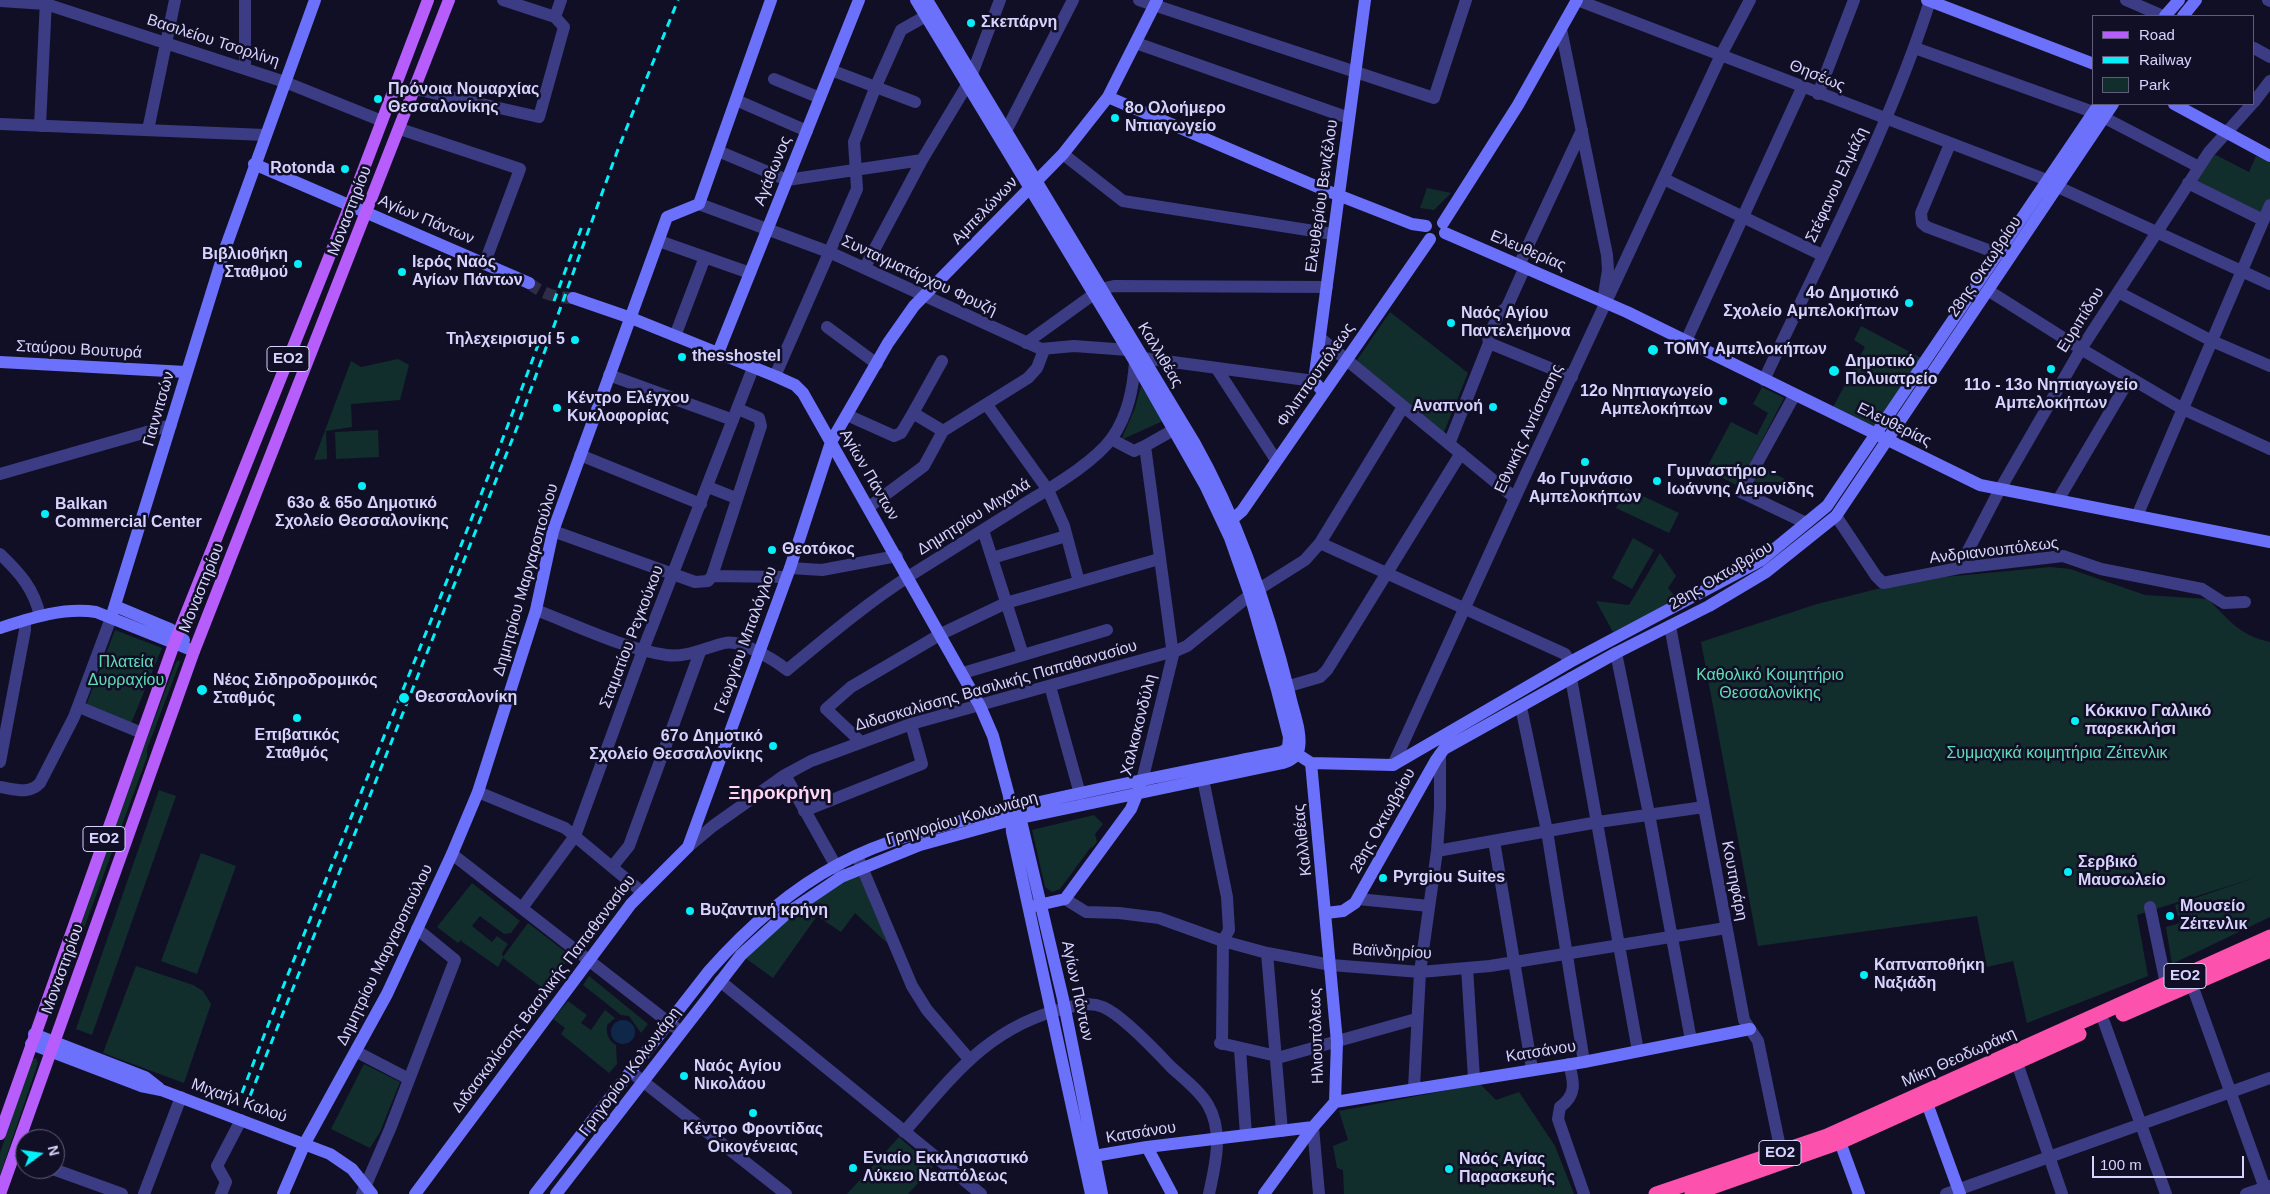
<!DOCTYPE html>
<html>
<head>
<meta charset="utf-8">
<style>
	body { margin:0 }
	#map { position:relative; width:2270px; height:1194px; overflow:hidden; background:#110f25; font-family:Arial,sans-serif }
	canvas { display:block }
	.legend { position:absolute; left:2092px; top:15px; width:162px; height:90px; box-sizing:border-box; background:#110f25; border:1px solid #605d7c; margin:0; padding:6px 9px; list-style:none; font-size:15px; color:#d6d3fe }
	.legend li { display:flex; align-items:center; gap:10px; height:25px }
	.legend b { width:25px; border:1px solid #605d7c }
	.north { position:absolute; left:15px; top:1129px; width:50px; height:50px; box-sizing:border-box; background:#110f25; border:1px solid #605d7c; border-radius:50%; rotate:76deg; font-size:14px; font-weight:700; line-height:20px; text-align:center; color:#d6d3fe }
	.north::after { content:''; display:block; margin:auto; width:18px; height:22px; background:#05eff9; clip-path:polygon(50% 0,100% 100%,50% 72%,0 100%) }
	.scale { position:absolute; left:2092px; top:1156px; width:152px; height:22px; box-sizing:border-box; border:2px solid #d6d3fe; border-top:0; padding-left:6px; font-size:15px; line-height:18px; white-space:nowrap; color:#d6d3fe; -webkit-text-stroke:4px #110f25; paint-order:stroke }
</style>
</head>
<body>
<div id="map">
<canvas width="2270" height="1194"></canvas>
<ul class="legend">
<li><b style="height:6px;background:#b75dfc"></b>Road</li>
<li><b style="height:6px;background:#05eff9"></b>Railway</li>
<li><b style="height:14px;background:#122e2c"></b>Park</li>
</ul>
<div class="north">N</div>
<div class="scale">100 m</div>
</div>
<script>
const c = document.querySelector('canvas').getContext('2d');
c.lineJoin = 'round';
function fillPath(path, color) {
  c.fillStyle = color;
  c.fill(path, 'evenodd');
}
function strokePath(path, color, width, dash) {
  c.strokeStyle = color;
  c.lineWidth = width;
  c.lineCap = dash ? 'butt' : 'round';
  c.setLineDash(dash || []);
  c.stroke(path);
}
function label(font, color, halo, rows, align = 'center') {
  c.font = font + ' Arial,sans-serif';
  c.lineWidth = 5;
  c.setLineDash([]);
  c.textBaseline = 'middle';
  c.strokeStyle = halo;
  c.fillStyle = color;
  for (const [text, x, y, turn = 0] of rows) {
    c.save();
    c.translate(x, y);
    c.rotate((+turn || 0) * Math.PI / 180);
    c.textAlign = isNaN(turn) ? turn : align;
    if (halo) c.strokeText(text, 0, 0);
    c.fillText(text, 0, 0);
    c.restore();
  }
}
fillPath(new Path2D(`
	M2210,152L2249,172L2256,156L2270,162V199L2261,217L2190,182Z
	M1427,188L1451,193L1434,210L1420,208Z
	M1390,312L1468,373L1442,437L1355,363Z
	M1861,326L1927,361L1876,432L1832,409L1865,347L1854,340Z
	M398,359L409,365L400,400L351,404L352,427L326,431L327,459L314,460L351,361L361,367Z
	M1141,386L1163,421L1123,439L1122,438L1135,408Z
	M1762,387L1784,398L1738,486L1706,469L1731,422L1757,435L1768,413L1753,404Z
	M378,430L379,457L336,459L335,432Z
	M1760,466L1785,479L1784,482H1751Z
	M1626,488L1679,513L1669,533L1616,508Z
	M1633,538L1654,550L1632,589L1612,578Z
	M1660,553L1676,576L1668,588L1677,599L1613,632L1596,601L1629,605Z
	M2050,567L2070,569L2145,595L2208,599C2230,621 2239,635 2270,642V917L2172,964L2166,927L2180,923L2175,905L2254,878L2137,915L2148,976L2027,1023L2013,961L1987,967L1977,916L1758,946L1701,642L1817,604L1913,580Z
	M115,630L162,648L130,726L85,708Z
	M179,660L180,662L147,749V757L49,1023L95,883L97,871L176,662Z
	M159,790L176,796L92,1035L76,1029Z
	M1094,815L1103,824L1095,834L1097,842L1092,848L1091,847L1060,889L1052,892L1045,887L1032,830Z
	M201,853L236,866L197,974L161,961Z
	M862,866L887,943L855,913L841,932L817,916L773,978L741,955L762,933Z
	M472,883L520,921L511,933L504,934L480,916L472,926L492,942L497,936L508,944L502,953L503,957L528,923L571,956L545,990L503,958L498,967L461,941L464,937L458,943L437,927Z
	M136,966L193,985L203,991L211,1004L184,1083L103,1053Z
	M589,976L648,1024L641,1033L629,1016L621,1015L583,985Z
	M568,1001L587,1015L581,1023L591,1030L605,1010L615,1018L607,1025C606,1033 608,1041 616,1045L617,1064L609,1073L561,1034L565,1028L553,1019Z
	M36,1058L38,1063L0,1175V1153L31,1060Z
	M364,1064L400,1082L380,1132L370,1148L331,1129Z
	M1480,1084L1496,1100L1519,1092L1555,1146L1574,1194H1344L1343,1170L1337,1168L1333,1146L1348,1140L1339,1111Z
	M899,1137L933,1167L908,1194H847Z`), '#122e2c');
fillPath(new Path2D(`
	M611 1032a12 12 0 1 1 24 0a12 12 0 1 1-24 0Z`), '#0f2849');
strokePath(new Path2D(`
	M529,283C543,294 556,298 573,298`), '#2f2c46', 12, [12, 6]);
strokePath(new Path2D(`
	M503,0L555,17
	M1139,0L1434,98L1466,0
	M1577,0L2047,180
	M2126,0L2163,16
	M2268,0L2270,1
	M0,1L46,4L285,82L382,121
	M1561,29L1607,255L1608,270L1603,301
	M1136,43L1349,118
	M1915,48L2093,112
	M2254,48L2270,57
	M245,68V0
	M831,70L915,102
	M972,74L1000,0
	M774,79L820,98
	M415,89L539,117L564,27L555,17L561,0
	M1818,94L1854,0
	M736,100L807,131
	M2254,102L2270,81
	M2103,117L2199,167
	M0,124L265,135
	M40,126L46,0
	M400,129L520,169L485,262
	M148,130L175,0
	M1006,131L1073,0
	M1950,144L1921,213L1922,223L1927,227L1999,254
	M718,151L787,180L922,160
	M1063,154L1123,201L1333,234
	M1664,179L1822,255
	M2188,183L2263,220
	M2058,187L2270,284
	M699,204L829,252L1041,349L1074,346L1128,350
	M659,241L750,273
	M1519,265L1582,130
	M865,267L922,160L967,85
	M1101,289L1114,286L1327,287
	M1989,291L2081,349L2183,409L2270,449
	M2118,292L2212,341L2270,366
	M827,327L877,364
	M675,336L705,257
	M1320,338L1515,498
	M1686,341L1802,88
	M1026,343L1094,294
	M1489,343L1572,377
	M1143,358L1314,381
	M1217,369L1276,460
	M609,375L733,420
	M775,376L857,189L854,142L876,86L901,30L926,16
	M1764,380C1822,255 1888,132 1930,1
	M1794,396L1741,492L1806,523
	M987,405L1048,490L1064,526L1079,582
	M913,413L942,361
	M847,415L894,436L901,433L913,413L943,431
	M1111,439L1134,451L1145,446
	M1449,444L1489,343L1488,337L1499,314L1507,307L1525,267
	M580,455L701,504
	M0,474L171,425
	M708,487L736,498
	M2058,500L2130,378
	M869,507L924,466L943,431L1028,378L1037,368L1044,350
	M1836,516L1876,576L1883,583L1959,568L2063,556L2101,569L2202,589L2224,603L2245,602
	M2137,516L2270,205
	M983,530L1023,655
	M553,531L695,582L708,581L712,576L761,426L759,418L738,409
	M1320,543L1565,654L1570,662
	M0,554C20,573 34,589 40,616
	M992,558L1066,536
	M790,568L822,570L897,556
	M1959,568L1999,491L2081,349L2209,152L2252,104
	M712,576L786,577
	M1259,589L1305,560L1320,543L1403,407
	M536,610C578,626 622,648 666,655C687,658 706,647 725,643C740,639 775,660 787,670C827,637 867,603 911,575C948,552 984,529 1021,506C1048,489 1093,464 1112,438C1128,415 1133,389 1135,362
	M1670,626L1744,1020L1758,1041L1781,1152
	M1616,653L1649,814L1691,1040
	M963,673L1107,630
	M1571,678L1638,1051
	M1050,686L1080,794
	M1279,689L1320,677L1327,670L1461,453
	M79,707L142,733
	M1521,707L1547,831L1584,1062
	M860,741L826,709L851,687L941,634L1006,603L1159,559
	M0,762L25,630V620
	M1393,765L1525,476L1721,55L1750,0
	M785,775L841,875
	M1203,779L1227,897L1229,930L1223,941L1222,1044
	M1142,781L1173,655L1145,446L1175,429
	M0,787C14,789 29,795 40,783L74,717L111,618
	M478,792L565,828L642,892
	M804,811L922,764L911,724
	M1494,841L1532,1069
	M688,847L713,826L785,775L811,761L911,724L1178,650L1187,646L1250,595
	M1437,851L1598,822L1704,807
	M452,854L681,1032
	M858,858L912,986L927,1010L969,1059
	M612,867L629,846L700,652
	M1065,899L1086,912L1119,913L1159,918L1223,941L1267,953L1331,965L1420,972L1490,966L1726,928
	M1358,899L1429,906
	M2150,907L2166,984
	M522,908L575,836L643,650L753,368
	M1267,953L1282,1131
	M1467,968L1474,1078
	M720,981L981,1194
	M2192,985L2267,1194
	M2104,1022L2166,1194
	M1220,1043L1281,1057L1416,1019
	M1240,1049L1246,1135
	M357,1052L409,1079
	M2017,1063L2062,1194
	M1569,1064C1574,1082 1577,1095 1560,1107L1558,1119L1584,1194
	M631,1072L786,1194
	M1414,1088L1420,972L1437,851L1440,808V754
	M1313,1127L1319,1194
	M904,1132C953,1076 989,1026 1066,1008C1078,1005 1090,1002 1103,1007C1122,1015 1156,1051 1171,1067C1183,1078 1200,1091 1208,1105C1224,1133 1215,1165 1209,1194
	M14,1155L25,1159
	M53,1169L122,1194
	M144,1194L181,1097
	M221,1194L226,1182L217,1166L241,1120
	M362,1194L390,1129L455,960L417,929
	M1946,1194L2270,1078
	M2246,1194L2270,1186`), '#3b3c83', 12);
strokePath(new Path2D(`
	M916,0L1135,362L1205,485L1230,538L1250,595L1277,690L1289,737L1288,748
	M1927,0L2094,64
	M2165,16L2179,0
	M2183,16L2196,0
	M1108,97L1320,188L1412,224L1426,226
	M2174,104L2270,156
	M254,164L529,283
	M1443,223L1518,105L1577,0
	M1445,233L1627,312L1980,485L2270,542
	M573,298L631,318L775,376L795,385L803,393L980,706L993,736L1009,796L1012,832L1091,1194
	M718,353L859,0
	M0,362L186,372
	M1323,392L1314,381L1365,0
	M1228,523L1242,511L1430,239
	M115,606L170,629L184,640
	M111,618L225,249L315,0
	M0,628C31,618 64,607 96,612L194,651
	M1288,748L1311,763L1393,765L1570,662L1760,561L1827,506L2099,104
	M1019,812L1063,999L1102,1194
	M1034,906L1065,899L1131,809L1140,787
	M1326,913L1343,911L1355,903L1436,760L1444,749L1616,653L1709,606L1766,572L1836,516L2113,104
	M34,1034L145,1077L159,1088
	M31,1044L141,1086L161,1090L330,1154L352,1169L372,1194
	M1924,1095L1960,1194
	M1335,1102L1584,1062L1750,1029
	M1840,1142L1859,1194
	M1147,1147L1172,1194
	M1094,1156L1147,1147L1313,1127
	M283,1194L305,1143L387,994L452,854L478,792L536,610L553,531L667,217L699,204L771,0
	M415,1194L631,904L688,847L790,568L831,442L888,343L914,306L1063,154L1108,97L1157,0
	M535,1194L709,971C747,928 788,891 839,864C888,838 944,825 997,812C1091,789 1187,771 1282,752L1288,748
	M556,1194L741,955L786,914L841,877L920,845L1011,820L1283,763C1291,760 1297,757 1299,748C1302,732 1293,711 1290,696C1268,607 1239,522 1194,442L927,0
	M1264,1194L1313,1127L1335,1102L1337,1042L1311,763`), '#6c71fc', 12);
strokePath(new Path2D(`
	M0,1134L174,644L350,205L428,0
	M0,1194L194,651L449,0`), '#b75dfc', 12);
strokePath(new Path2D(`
	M2123,1014L2270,950
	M1656,1194L1827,1136L2270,937
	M1692,1194L1840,1142L2079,1034`), '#fc51ad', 15);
strokePath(new Path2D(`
	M554,301L582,226
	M242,1093C337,843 445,597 538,345
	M250,1096L518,425L617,152L678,0`), '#05eff9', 3, [8, 6]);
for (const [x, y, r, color] of [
	[971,23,5,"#05eff9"],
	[378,99,5,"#05eff9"],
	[1115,118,5,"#05eff9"],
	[345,169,5,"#05eff9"],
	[298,264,5,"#05eff9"],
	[402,272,5,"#05eff9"],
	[1909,303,5,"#05eff9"],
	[1451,323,5,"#05eff9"],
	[575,340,5,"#05eff9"],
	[1653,350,6,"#05eff9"],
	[682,357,5,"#05eff9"],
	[2051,369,5,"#05eff9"],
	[1834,371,6,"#05eff9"],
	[1723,401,5,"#05eff9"],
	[1493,407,5,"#05eff9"],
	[557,408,5,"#05eff9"],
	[1585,462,5,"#05eff9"],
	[1657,481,5,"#05eff9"],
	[362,486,5,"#05eff9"],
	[45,514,5,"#05eff9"],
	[772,550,5,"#05eff9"],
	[202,690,6,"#05eff9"],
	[404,698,6,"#05eff9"],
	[297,718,5,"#05eff9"],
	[2075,721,5,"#05eff9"],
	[773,746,5,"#05eff9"],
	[2068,872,5,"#05eff9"],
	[1383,878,5,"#05eff9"],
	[690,911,5,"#05eff9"],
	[2170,916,5,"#05eff9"],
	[1864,975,5,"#05eff9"],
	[684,1076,5,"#05eff9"],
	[753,1113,5,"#05eff9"],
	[853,1168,5,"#05eff9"],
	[1449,1169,5,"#05eff9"]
]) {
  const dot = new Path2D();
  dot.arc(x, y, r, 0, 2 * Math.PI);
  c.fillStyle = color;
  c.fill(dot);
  strokePath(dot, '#110f25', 2);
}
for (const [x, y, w] of [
	[288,359,42],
	[104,839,42],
	[2185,976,42],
	[1780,1153,42]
]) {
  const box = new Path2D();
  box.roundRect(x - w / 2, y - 12.5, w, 25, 4);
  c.fillStyle = '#110f25';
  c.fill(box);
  strokePath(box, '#d6d3fe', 1);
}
label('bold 15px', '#d6d3fe', null, [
	["ΕΟ2",288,359],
	["ΕΟ2",104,839],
	["ΕΟ2",2185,976],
	["ΕΟ2",1780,1153]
]);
label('bold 16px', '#d6d3fe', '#110f25', [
	["Σκεπάρνη",981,23],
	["Πρόνοια Νομαρχίας",388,90],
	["Θεσσαλονίκης",388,108],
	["8o Ολοήμερο",1125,109],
	["Νπιαγωγείο",1125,127],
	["Rotonda",335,169,"right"],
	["Βιβλιοθήκη",288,255,"right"],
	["Σταθμού",288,273,"right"],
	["Ιερός Ναός",412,263],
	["Αγίων Πάντων",412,281],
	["4ο Δημοτικό",1899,294,"right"],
	["Σχολείο Αμπελοκήπων",1899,312,"right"],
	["Ναός Αγίου",1461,314],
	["Παντελεήμονα",1461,332],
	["Τηλεχειρισμοί 5",565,340,"right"],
	["ΤΟΜΥ Αμπελοκήπων",1664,350],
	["thesshostel",692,357],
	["Δημοτικό",1845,362],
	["Πολυιατρείο",1845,380],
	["11ο - 13ο Νηπιαγωγείο",2051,386,"center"],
	["Αμπελοκήπων",2051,404,"center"],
	["12o Νηπιαγωγείο",1713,392,"right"],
	["Αμπελοκήπων",1713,410,"right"],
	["Κέντρο Ελέγχου",567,399],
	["Κυκλοφορίας",567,417],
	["Αναπνοή",1483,407,"right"],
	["Γυμναστήριο -",1667,472],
	["Ιωάννης Λεμονίδης",1667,490],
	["4ο Γυμνάσιο",1585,480,"center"],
	["Αμπελοκήπων",1585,498,"center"],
	["63ο & 65o Δημοτικό",362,504,"center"],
	["Σχολείο Θεσσαλονίκης",362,522,"center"],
	["Balkan",55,505],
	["Commercial Center",55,523],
	["Θεοτόκος",782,550],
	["Νέος Σιδηροδρομικός",213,681],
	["Σταθμός",213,699],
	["Θεσσαλονίκη",415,698],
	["Κόκκινο Γαλλικό",2085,712],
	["παρεκκλήσι",2085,730],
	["Επιβατικός",297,736,"center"],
	["Σταθμός",297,754,"center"],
	["67ο Δημοτικό",763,737,"right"],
	["Σχολείο Θεσσαλονίκης",763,755,"right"],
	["Σερβικό",2078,863],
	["Μαυσωλείο",2078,881],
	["Pyrgiou Suites",1393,878],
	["Μουσείο",2180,907],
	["Ζέιτενλικ",2180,925],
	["Βυζαντινή κρήνη",700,911],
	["Καπναποθήκη",1874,966],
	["Ναξιάδη",1874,984],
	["Ναός Αγίου",694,1067],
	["Νικολάου",694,1085],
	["Κέντρο Φροντίδας",753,1130,"center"],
	["Οικογένειας",753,1148,"center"],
	["Ενιαίο Εκκλησιαστικό",863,1159],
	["Λύκειο Νεαπόλεως",863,1177],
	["Ναός Αγίας",1459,1160],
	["Παρασκευής",1459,1178]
], 'left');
label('16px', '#d6d3fe', '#110f25', [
	["Βασιλείου Τσορλίνη",213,41,18],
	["Θησέως",1817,76,22],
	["Αγάθωνος",773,171,-68],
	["Στέφανου Ελμάζη",1837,185,-65],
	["Ελευθερίου Βενιζέλου",1322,196,-82],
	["Μοναστηρίου",350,211,-69],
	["Αμπελώνων",985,211,-46],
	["Αγίων Πάντων",426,220,23],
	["Ελευθερίας",1528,251,23],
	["28ης Οκτωβρίου",1985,267,-56],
	["Συνταγματάρχου Φρυζή",919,276,25],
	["Ευριπίδου",2081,320,-58],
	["Σταύρου Βουτυρά",79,350,3],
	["Καλλιθέας",1160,355,59],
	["Φιλιππουπόλεως",1316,375,-55],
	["Γιαννιτσών",159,409,-74],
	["Ελευθερίας",1894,425,26],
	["Εθνικής Αντίστασης",1529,429,-65],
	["Αγίων Πάντων",869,475,60],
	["Δημητρίου Μιχαλά",974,517,-32],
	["Ανδριανουπόλεως",1994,551,-7],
	["28ης Οκτωβρίου",1721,576,-31],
	["Δημητρίου Μαργαροπούλου",526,580,-74],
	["Μοναστηρίου",202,588,-68],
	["Σταματίου Ρεγκούκου",632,637,-69],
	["Γεωργίου Μπαλόγλου",746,640,-70],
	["Διδασκαλίσσης Βασιλικής Παπαθανασίου",996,686,-16],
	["Χαλκοκονδύλη",1139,725,-76],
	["Γρηγορίου Κολωνιάρη",962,819,-16],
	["28ης Οκτωβρίου",1383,821,-61],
	["Καλλιθέας",1303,840,-96],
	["Κουτηφάρη",1734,881,79],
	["Βαϊνδηρίου",1392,952,3],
	["Δημητρίου Μαργαροπούλου",385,955,-64],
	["Μοναστηρίου",63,969,-70],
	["Αγίων Πάντων",1077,991,78],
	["Διδασκαλίσσης Βασιλικής Παπαθανασίου",544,994,-53],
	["Ηλιουπόλεως",1317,1036,-92],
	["Κατσάνου",1541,1052,-9],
	["Μίκη Θεοδωράκη",1959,1058,-24],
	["Γρηγορίου Κολωνιάρη",630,1072,-53],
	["Μιχαήλ Καλού",239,1101,20],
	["Κατσάνου",1141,1133,-9]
]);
label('16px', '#60ddb7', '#110f25', [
	["Πλατεία",126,663],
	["Δυρραχίου",126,681],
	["Καθολικό Κοιμητήριο",1770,676],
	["Θεσσαλονίκης",1770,694],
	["Συμμαχικά κοιμητήρια Ζέιτενλικ",2057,754]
]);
label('bold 19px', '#fed5f2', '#110f25', [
	["Ξηροκρήνη",780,794]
]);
</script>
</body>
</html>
